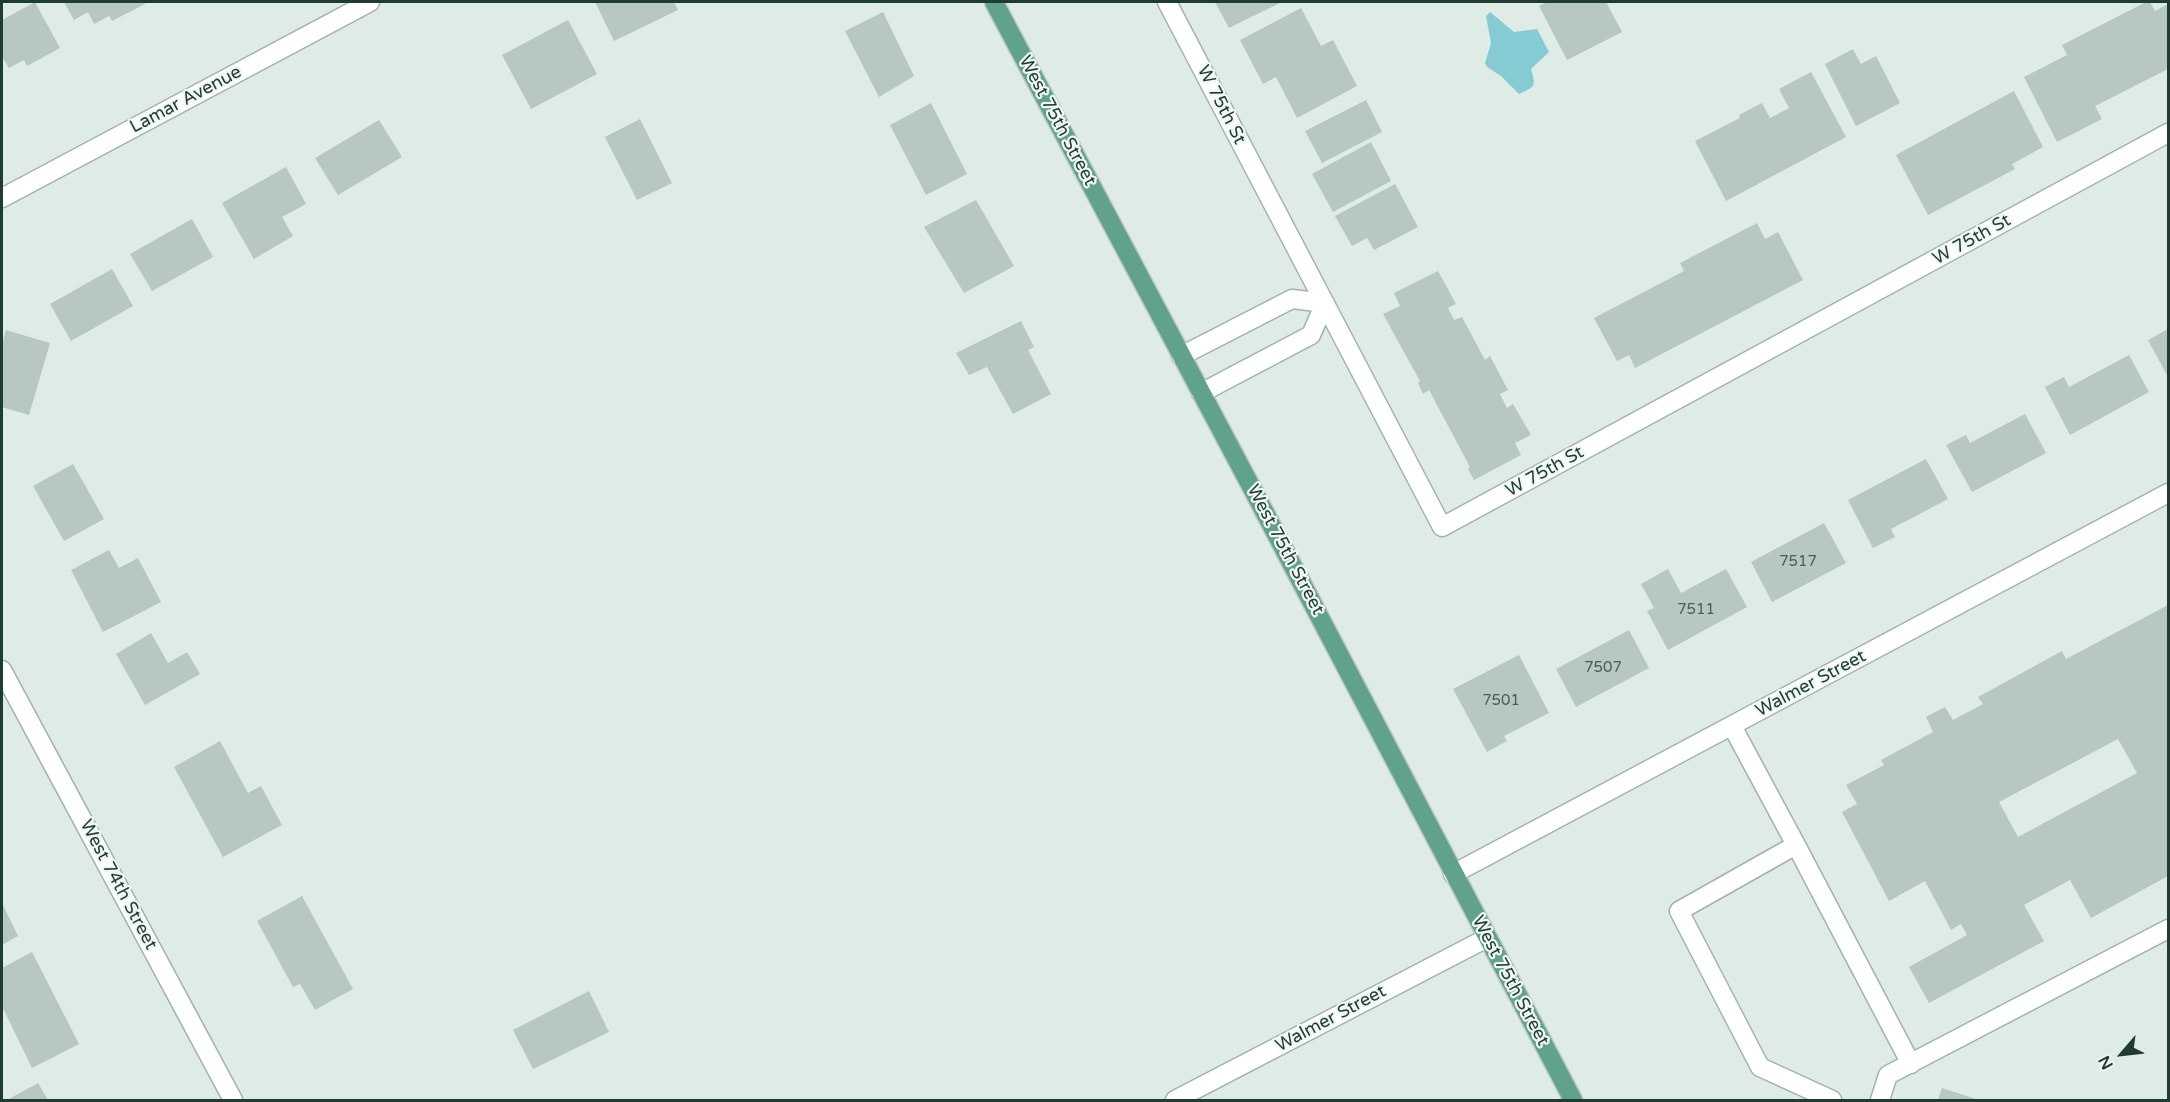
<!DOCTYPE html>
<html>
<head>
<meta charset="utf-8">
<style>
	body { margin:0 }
	#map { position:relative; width:2170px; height:1102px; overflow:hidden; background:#dfebe5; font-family:"Varela Round",sans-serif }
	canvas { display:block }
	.frame { position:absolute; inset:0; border:3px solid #1f3b32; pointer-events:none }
	.north { position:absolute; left:2092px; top:1024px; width:60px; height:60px; -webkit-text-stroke:4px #eff7f3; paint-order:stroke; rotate:242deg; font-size:16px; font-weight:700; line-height:24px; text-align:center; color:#1f3b32 }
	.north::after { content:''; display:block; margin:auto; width:21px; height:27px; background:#1f3b32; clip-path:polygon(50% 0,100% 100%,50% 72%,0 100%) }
</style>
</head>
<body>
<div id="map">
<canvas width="2170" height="1102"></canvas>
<div class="frame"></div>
<div class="north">N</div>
</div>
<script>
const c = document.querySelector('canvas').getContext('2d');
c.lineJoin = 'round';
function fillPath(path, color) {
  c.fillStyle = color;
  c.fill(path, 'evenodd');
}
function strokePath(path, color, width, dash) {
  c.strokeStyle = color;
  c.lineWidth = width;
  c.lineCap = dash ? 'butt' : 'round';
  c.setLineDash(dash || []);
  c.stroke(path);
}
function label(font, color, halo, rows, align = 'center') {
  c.font = font + ' "Varela Round",sans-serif';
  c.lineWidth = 4.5;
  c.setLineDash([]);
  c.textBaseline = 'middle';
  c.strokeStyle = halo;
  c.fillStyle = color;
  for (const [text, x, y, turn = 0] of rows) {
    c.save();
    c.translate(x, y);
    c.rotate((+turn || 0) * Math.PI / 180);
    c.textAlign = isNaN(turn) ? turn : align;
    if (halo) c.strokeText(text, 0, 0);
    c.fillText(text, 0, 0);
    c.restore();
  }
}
fillPath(new Path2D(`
	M1490,12L1514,32L1537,29L1549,52L1531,69C1536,87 1536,86 1519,94L1501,76L1487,67L1485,63L1491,43L1486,16Z`), '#84cbd3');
fillPath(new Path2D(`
	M35,2L60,48L27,66L24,60L9,68L2,57V20Z
	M64,2H144L145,4L112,21L109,16L94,24L88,12L74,20Z
	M595,2H674L678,10L614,41Z
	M1215,2H1282L1229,28Z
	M1547,2H1606L1622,32L1567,60L1539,6Z
	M2146,2H2150L2155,11L2168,4V69L2095,106L2102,119L2057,142L2024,77L2067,55L2062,45Z
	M1301,8L1321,46L1333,40L1357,86L1297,118L1276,77L1263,84L1240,40Z
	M883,12L914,76L879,97L845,31Z
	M568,20L597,74L531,109L502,55Z
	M1853,49L1861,64L1876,56L1900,103L1856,126L1825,64Z
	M1811,72L1846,137L1726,201L1695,141L1740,118L1739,115L1762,103L1770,118L1789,108L1779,89Z
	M2014,91L2043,147L2012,164L2015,169L1928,215L1896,155Z
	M1366,100L1382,132L1322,163L1305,131Z
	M931,103L967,174L926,195L890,125Z
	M640,119L672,183L637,200L605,137Z
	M379,120L402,157L338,195L315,158Z
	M1371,142L1391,181L1333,212L1312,174Z
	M286,167L306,204L282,217L293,236L254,259L222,203Z
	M1395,184L1418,227L1374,250L1367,238L1352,246L1335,216Z
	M976,200L1014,266L964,293L924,227Z
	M192,219L213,257L152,291L130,254Z
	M1757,223L1765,239L1778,232L1803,280L1635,368L1629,355L1617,361L1594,318L1684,271L1680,263Z
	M112,269L133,306L71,341L50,304Z
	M1438,271L1456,304L1448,308L1454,320L1462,317L1485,360L1490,356L1508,390L1500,394L1507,408L1513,404L1531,435L1515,443L1521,455L1474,480L1468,469L1470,467L1429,390L1423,394L1418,383L1420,381L1383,314L1400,306L1394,293Z
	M1021,321L1034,347L1028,350L1051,394L1013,414L987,367L969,375L956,353Z
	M2168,329V377L2148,340Z
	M6,330L50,343L29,415L2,407V345Z
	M2129,355L2149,392L2070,435L2045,387L2064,377L2069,387Z
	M2025,414L2046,453L1972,492L1946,445L1966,435L1970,443Z
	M1926,459L1948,499L1891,529L1895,537L1873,548L1848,500Z
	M73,464L104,519L64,541L33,486Z
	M1824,523L1846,563L1772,602L1751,562Z
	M109,550L119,568L138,558L161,602L103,632L71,570Z
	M1668,569L1681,593L1726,569L1747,607L1668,650L1647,611L1654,608L1641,584Z
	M2168,605V876L2091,918L2070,880L2024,905L2044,941L1929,1003L1909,967L1967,935L1961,924L1951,930L1925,881L1889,901L1842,812L1857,804L1846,785L1884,765L1881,760L1933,732L1926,717L1945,707L1953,720L1983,704L1978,697L2062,651L2066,659ZM2118,739L2137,773L2018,837L1999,802Z
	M1629,630L1649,668L1576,707L1556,669Z
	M151,633L168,663L187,652L200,674L145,705L116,654Z
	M1519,655L1549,713L1504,736L1507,741L1487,752L1453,689Z
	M220,741L248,793L261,786L282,825L223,857L174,767Z
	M302,896L353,989L315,1010L300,984L293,987L257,921Z
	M2,903L18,936L2,945Z
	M32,952L79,1044L32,1068L2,1006V968Z
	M589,991L609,1032L533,1069L513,1030Z
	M38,1083L48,1100H7Z
	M1942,1088L1979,1100H1938Z`), '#b7c8c0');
const minor = new Path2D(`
	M1167,2L1442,527L2168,133
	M2,198L370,2
	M1181,356L1292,299L1325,303
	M1201,393L1311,335L1325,303
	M2,670L233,1100
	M1732,726L1796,845
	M1453,874L2168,493
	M1175,1100L1487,938
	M1832,1100L1760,1067L1679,911L1796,845L1911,1064
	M1880,1100L1888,1075L2168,929`);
const major = new Path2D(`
	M994,2L1254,492L1573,1100`);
strokePath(minor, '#a2b3ac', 21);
strokePath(major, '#c0c8c6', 21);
strokePath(minor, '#fff', 18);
strokePath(major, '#61a28e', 18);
label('15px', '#455e56', null, [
	["7517",1798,562],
	["7511",1696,610],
	["7507",1603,668],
	["7501",1501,701]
]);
label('18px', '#1f3b32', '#eff7f3', [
	["Lamar Avenue",186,100,-28],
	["W 75th St",1221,105,63],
	["West 75th Street",1057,121,62],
	["W 75th St",1972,240,-29],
	["W 75th St",1545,472,-29],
	["West 75th Street",1285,550,62],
	["Walmer Street",1811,684,-28],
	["West 74th Street",118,885,62],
	["West 75th Street",1510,981,62],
	["Walmer Street",1331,1019,-28]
]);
</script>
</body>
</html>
